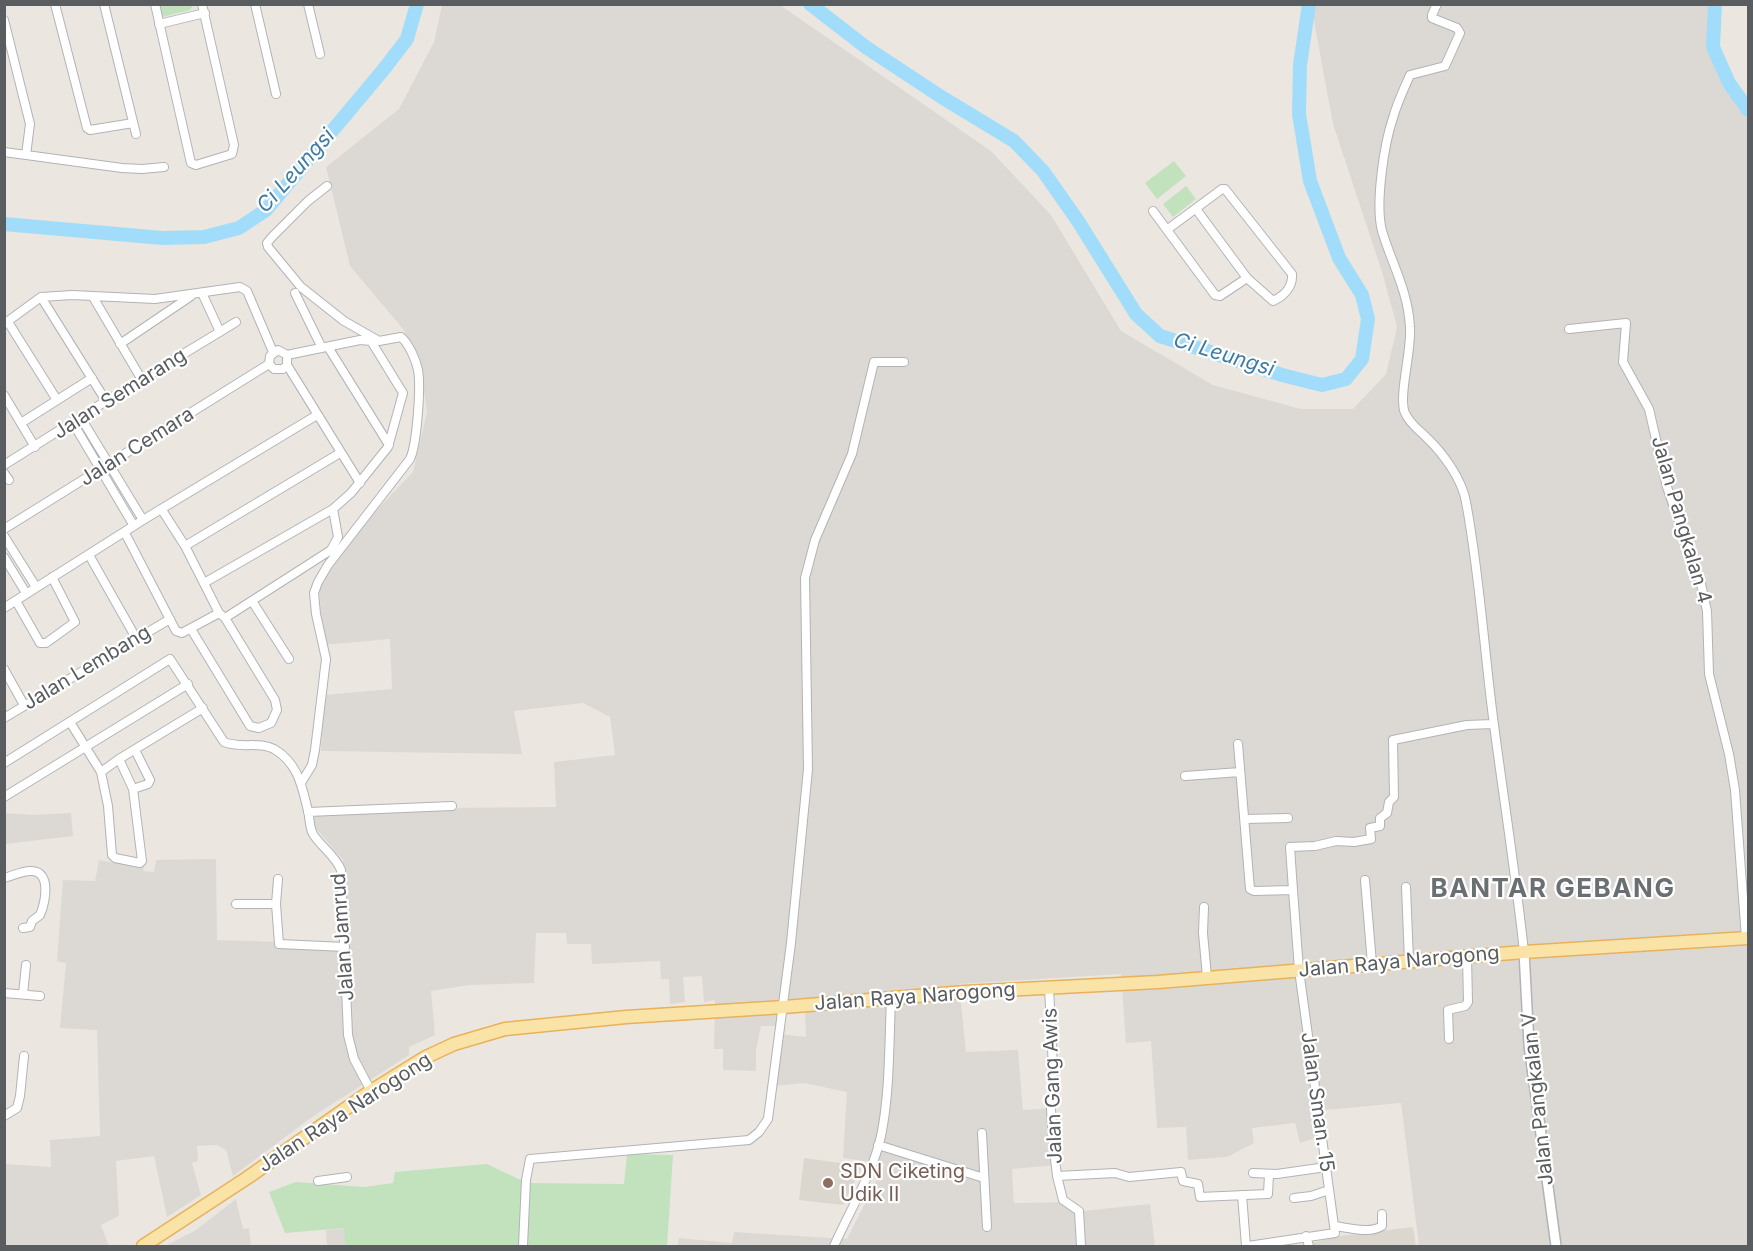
<!DOCTYPE html>
<html>
<head>
<meta charset="utf-8">
<style>
	body { margin:0 }
	#map { position:relative; width:1753px; height:1251px; overflow:hidden; background:#ebe7e0; font-family:Inter,sans-serif }
	canvas { display:block }
	.frame { position:absolute; inset:0; border:6px solid #595d60; pointer-events:none }
</style>
</head>
<body>
<div id="map">
<canvas width="1753" height="1251"></canvas>
<div class="frame"></div>
</div>
<script>
const c = document.querySelector('canvas').getContext('2d');
c.lineJoin = 'round';
function fillPath(path, color) {
  c.fillStyle = color;
  c.fill(path, 'evenodd');
}
function strokePath(path, color, width, dash) {
  c.strokeStyle = color;
  c.lineWidth = width;
  c.lineCap = dash ? 'butt' : 'round';
  c.setLineDash(dash || []);
  c.stroke(path);
}
function label(font, color, halo, rows, align = 'center') {
  c.font = font + ' Inter,sans-serif';
  c.lineWidth = 4.5;
  c.setLineDash([]);
  c.textBaseline = 'middle';
  c.strokeStyle = halo;
  c.fillStyle = color;
  for (const [text, x, y, turn = 0] of rows) {
    c.save();
    c.translate(x, y);
    c.rotate((+turn || 0) * Math.PI / 180);
    c.textAlign = isNaN(turn) ? turn : align;
    if (halo) c.strokeText(text, 0, 0);
    c.fillText(text, 0, 0);
    c.restore();
  }
}
fillPath(new Path2D(`
	M442,5H780L991,151L1051,215L1121,331L1213,385L1301,409H1353L1386,374L1397,327L1382,272L1333,124L1311,5H1715L1713,47L1729,83L1748,110V1246H1419L1401,1103L1325,1110L1328,1134L1300,1143L1295,1123L1252,1128L1254,1143L1227,1157L1188,1160L1186,1127L1157,1128L1151,1041L1126,1043L1121,974L959,984L966,1052L1018,1050L1023,1110L1054,1108L1058,1165L1012,1169L1014,1203L1074,1202L1083,1211L1150,1204L1155,1246H678L679,1238L732,1243L734,1232L847,1239L885,1164L843,1158L847,1092L804,1083L774,1086L780,1034L806,1037L805,1012H783L780,1026H761L756,1050V1071L723,1070V1049H714L715,1000L704,1002L702,976L683,977L685,1002L670,1004L669,979H661L660,961L592,964L591,944H567L566,933H536L534,983L470,985L431,991L435,1035L409,1047V1055L312,1117L233,1176L226,1150L217,1145L197,1146L198,1161L192,1163L201,1195L167,1217L154,1156L116,1161L119,1216L101,1225L109,1246H5L4,1164L51,1167L50,1140L100,1136L97,1030L60,1028L66,963L57,961L63,880L95,881L99,860L114,863L116,859L144,866L143,871L154,872L156,860L216,859L217,940L344,944L345,910L343,860L312,824L317,809L556,807L554,762L615,755L610,717L583,703L514,711L522,754L321,751L324,695L392,689L390,639L323,645L319,583L330,559L413,472L427,412L420,364L403,329L350,266L326,167L399,109L434,42Z
	M4,813L33,815L71,813L73,836L5,844Z
	M236,1199L243,1229L249,1228L251,1246H165L196,1230Z
	M345,1228V1246H327L326,1230Z`), '#dcd9d4');
fillPath(new Path2D(`
	M804,1158L862,1166L843,1205L799,1200Z
	M1413,1227L1416,1246H1313L1312,1243L1340,1236Z`), '#dbd6ce');
fillPath(new Path2D(`
	M154,5H193L190,10L162,17L158,15Z
	M1174,161L1186,176L1157,199L1145,183Z
	M1186,186L1196,199L1173,217L1163,204Z
	M627,1154L673,1155L667,1246H345L344,1228L285,1233L269,1192L296,1182L364,1187L393,1183L395,1172L487,1164L527,1183L624,1184Z`), '#c1e2bd');
strokePath(new Path2D(`
	M810,4L867,48L943,98L1014,141L1043,171L1078,221L1136,314L1160,336L1282,375L1322,385L1346,379L1362,359L1368,319L1362,295L1339,258L1310,181L1299,114L1300,65L1309,4
	M1715,4L1713,47L1729,83L1748,110
	M4,224L162,238L204,237L239,228L266,210L384,69L407,39L417,4`), '#a1ddfa', 14);
const minor = new Path2D(`
	M55,4L87,128L90,130L133,123
	M104,4L136,134
	M155,4L191,163L196,165L232,154L234,145L202,4
	M255,4L276,94
	M308,4L320,54
	M1437,4L1432,15V18L1457,28L1460,33L1445,66L1410,75C1404,89 1397,103 1393,118C1384,144 1375,204 1382,231C1392,264 1408,291 1410,327C1412,350 1398,397 1405,413C1410,424 1418,429 1426,437C1443,453 1462,479 1466,502C1480,576 1484,651 1494,725C1504,801 1516,876 1524,952
	M4,20L30,124L26,155
	M159,24L205,13
	M4,152L122,168L142,169L164,167
	M1196,209L1247,278
	M1153,211L1215,295L1220,296L1247,278L1273,301C1284,296 1293,287 1292,274L1225,189H1222L1168,229
	M202,293L220,332
	M295,293L322,348
	M41,297L106,401
	M93,297L142,380
	M8,322L57,400
	M4,324L41,297L72,295L155,299L240,287L247,291L273,352
	M1569,329L1626,323L1623,362L1649,409L1667,487L1701,584L1707,611L1709,674L1729,754L1735,790L1746,938
	M120,344L191,296
	M328,347L389,445
	M287,365L360,483
	M4,395L35,447
	M81,418L143,520
	M21,423L92,378
	M73,423L134,526
	M4,465L106,401L236,322
	M4,473L9,480
	M162,510L185,546L219,613L225,618L275,700L277,710L271,723L259,728L250,726L191,629
	M4,529L269,364
	M125,533L176,631L182,633L219,613
	M4,536L36,587
	M185,546L340,453
	M89,555L136,638
	M4,557L26,593
	M204,583L333,509L351,493L388,447L403,393L371,341L360,340L287,355L278,350L270,356L269,364L274,369H283L287,365V355
	M16,601L40,643H46L75,622L52,577
	M252,601L289,659
	M4,608L143,520L317,415
	M225,618L331,550L338,537L333,509
	M4,669L24,705
	M4,718L170,619
	M70,722L101,772L108,806L112,855L115,858L140,863L142,861L133,789L119,759
	M1238,744L1250,889L1254,891L1293,890L1299,970L1335,1233L1248,1246
	M4,763L170,659L224,742C240,749 259,741 274,749C298,763 302,786 308,811C310,818 309,827 313,834C321,847 335,855 341,870L348,1035L354,1059L371,1091
	M101,772L119,759L203,708
	M1185,776L1240,772
	M301,783L312,765L315,750L326,659L316,614L314,593L318,582L328,565L410,459C417,444 421,387 418,370C416,360 409,344 401,337L379,341L344,321L301,287L268,247L267,243L272,237L308,201L327,186
	M133,789L148,784L150,780L136,752
	M4,797L188,684
	M308,812L452,806
	M1245,819L1288,818
	M4,878C13,876 23,870 32,871C52,872 45,903 40,915L32,921L30,927L23,928
	M278,879L276,904L279,944L345,947
	M1365,880L1372,964
	M1406,887L1409,961
	M1293,890L1290,847L1315,846L1336,841L1354,842L1371,839L1370,828L1380,826V818L1387,813L1389,802L1394,797L1393,740L1467,725L1493,724
	M236,904H276
	M1204,907L1203,933L1207,977
	M1049,988L1054,1088L1051,1109L1053,1142L1057,1176L1063,1200L1079,1211L1081,1246
	M4,993L40,996
	M23,994L26,965
	M1449,1039L1448,1010L1465,1006L1468,1002L1467,957
	M4,1116L17,1108L20,1096L24,1056
	M982,1133L987,1227
	M878,1145L984,1178
	M1253,1173L1277,1174L1326,1167
	M1057,1176L1115,1173L1129,1177L1181,1172L1183,1181L1198,1184L1200,1197L1268,1194L1269,1174
	M318,1181L347,1177
	M1242,1195L1246,1246
	M1294,1198L1311,1196L1329,1190
	M1335,1226C1349,1228 1370,1234 1382,1226V1214
	M1306,1236L1309,1246
	M523,1246L526,1180L530,1159L749,1140L759,1132L768,1119L791,943L808,769L805,578L815,540L852,454L874,362H904
	M834,1246C849,1212 873,1173 881,1136C890,1093 889,1043 891,999`);
const tertiary = new Path2D(`
	M1524,952L1529,1045L1556,1246`);
const primary = new Path2D(`
	M143,1246L247,1178L371,1091L424,1058L454,1044L505,1029L626,1017L784,1007L965,992L1158,982L1524,952L1748,938`);
strokePath(minor, '#b1b3b7', 10);
strokePath(tertiary, '#b1b3b7', 12);
strokePath(primary, '#e8b15b', 15);
strokePath(minor, '#fff', 8);
strokePath(tertiary, '#fff', 9);
strokePath(primary, '#fae3a6', 12);
for (const [x, y, r, color] of [
	[828,1183,6,"#8d6e63"]
]) {
  const dot = new Path2D();
  dot.arc(x, y, r, 0, 2 * Math.PI);
  c.fillStyle = color;
  c.fill(dot);
  strokePath(dot, '#fff', 2);
}
label('20px', '#595d60', '#fff', [
	["Jalan Semarang",120,394,-32],
	["Jalan Cemara",137,447,-32],
	["Jalan Pangkalan 4",1681,520,74],
	["Jalan Lembang",87,668,-31],
	["Jalan Jamrud",343,937,-94],
	["Jalan Raya Narogong",1399,962,-5],
	["Jalan Raya Narogong",915,997,-4],
	["Jalan Gang Awis",1053,1086,-92],
	["Jalan Pangkalan V",1538,1099,-96],
	["Jalan Sman. 15",1317,1102,82],
	["Jalan Raya Narogong",345,1113,-33]
]);
label('20px', '#785e54', '#fff', [
	["SDN Ciketing",840,1172],
	["Udik II",840,1195]
], 'left');
label('italic 21px', '#3e7aa2', '#fff', [
	["Ci Leungsi",296,171,-48],
	["Ci Leungsi",1224,355,17]
]);
c.letterSpacing = '1.5px';
label('bold 26px', '#6a6f72', '#fff', [
	["BANTAR GEBANG",1553,889]
]);
c.letterSpacing = '0px';
</script>
</body>
</html>
